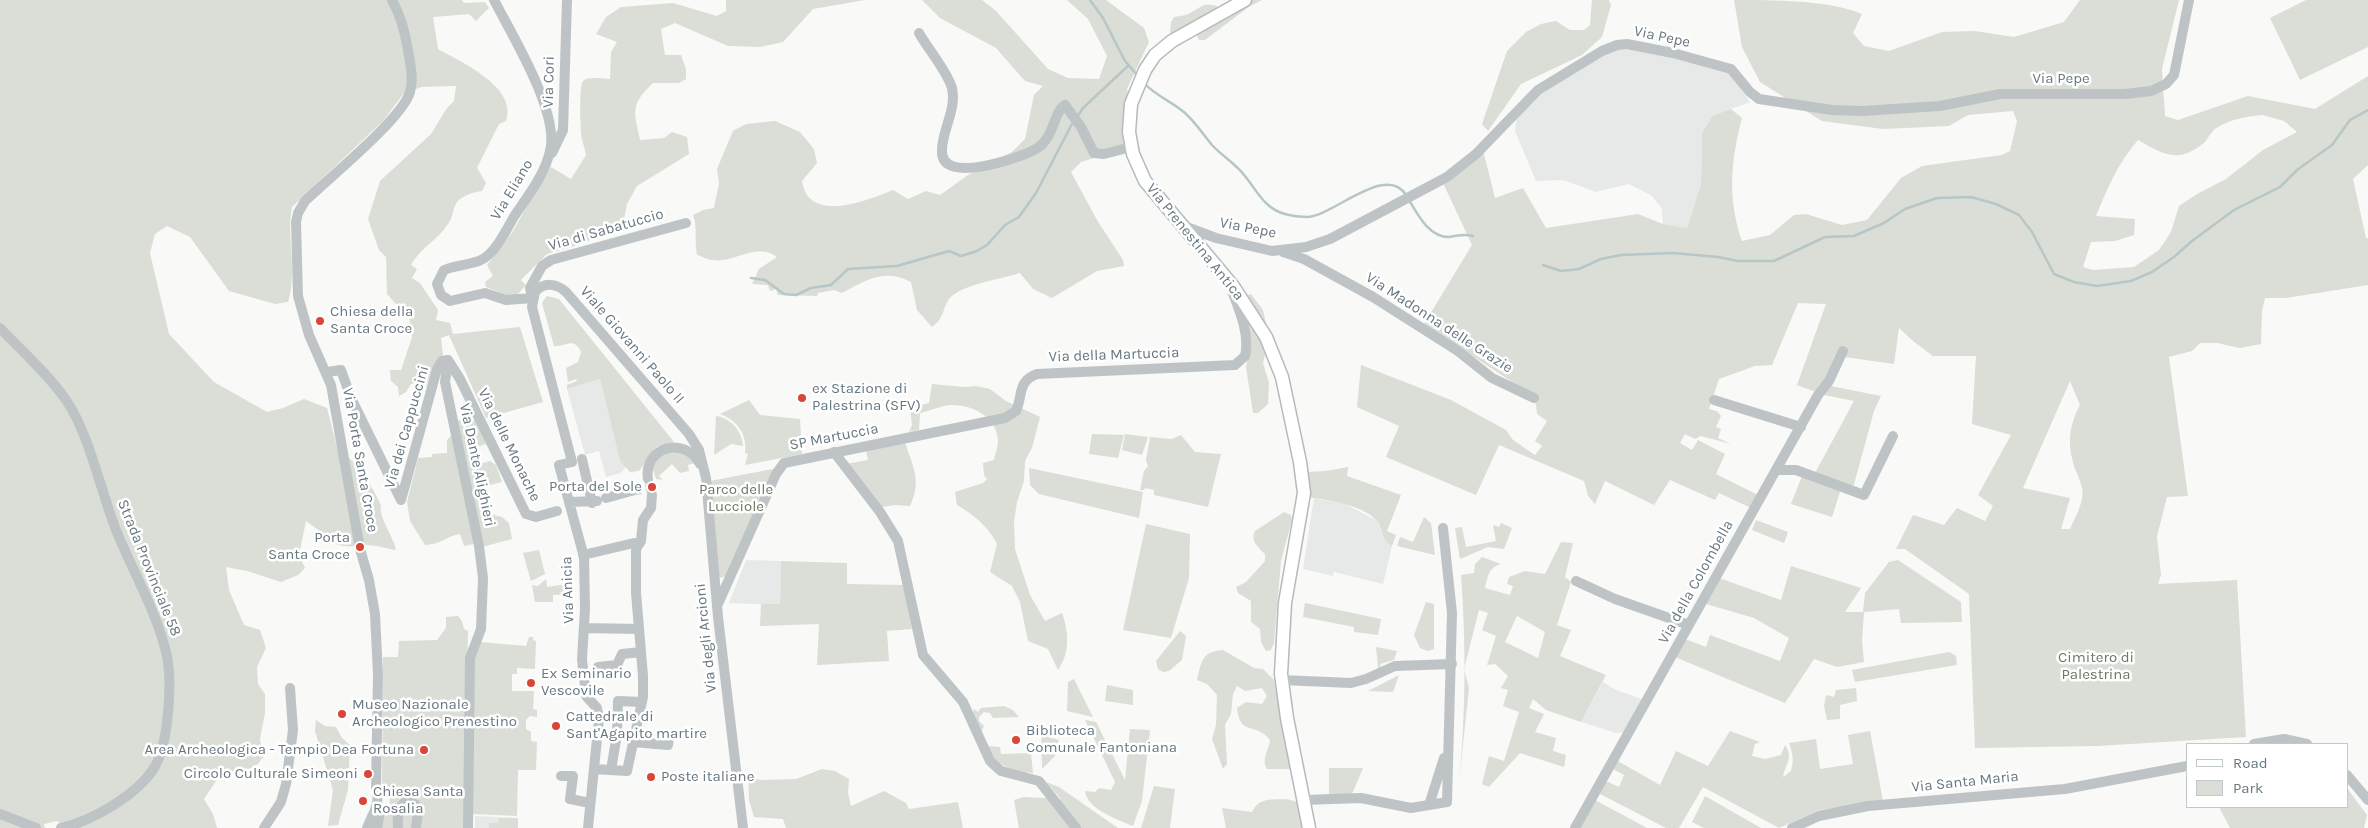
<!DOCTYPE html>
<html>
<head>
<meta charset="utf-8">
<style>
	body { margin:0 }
	#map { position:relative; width:2368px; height:828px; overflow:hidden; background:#f9f9f7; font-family:Karla,sans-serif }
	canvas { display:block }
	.legend { position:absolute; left:2186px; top:743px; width:162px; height:65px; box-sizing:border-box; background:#fff; border:1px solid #c2c9cc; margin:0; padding:6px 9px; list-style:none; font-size:15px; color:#667880 }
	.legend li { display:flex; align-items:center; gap:10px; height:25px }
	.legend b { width:25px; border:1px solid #c2c9cc }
</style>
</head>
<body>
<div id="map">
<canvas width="2368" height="828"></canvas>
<ul class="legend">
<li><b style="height:6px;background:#fff"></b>Road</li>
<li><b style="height:14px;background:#daded6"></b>Park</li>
</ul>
</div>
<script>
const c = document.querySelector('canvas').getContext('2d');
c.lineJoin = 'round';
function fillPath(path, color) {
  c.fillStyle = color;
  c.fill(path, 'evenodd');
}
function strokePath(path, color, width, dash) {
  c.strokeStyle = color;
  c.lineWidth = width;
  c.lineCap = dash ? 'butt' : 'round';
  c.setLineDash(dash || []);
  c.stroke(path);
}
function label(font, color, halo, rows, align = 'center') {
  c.font = font + ' Karla,sans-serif';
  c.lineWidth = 5;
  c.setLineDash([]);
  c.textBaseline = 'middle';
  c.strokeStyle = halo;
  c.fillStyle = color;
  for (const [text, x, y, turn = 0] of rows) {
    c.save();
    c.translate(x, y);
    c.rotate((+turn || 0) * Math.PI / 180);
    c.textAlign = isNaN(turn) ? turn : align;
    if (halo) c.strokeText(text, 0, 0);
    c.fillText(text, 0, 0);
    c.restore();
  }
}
fillPath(new Path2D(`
	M1636,48L1726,71L1733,77L1750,102L1712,116L1702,133L1701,184L1687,228L1663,224L1662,209L1652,196L1629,184L1596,192L1563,180L1536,181L1515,131L1517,113L1540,92L1610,49Z
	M600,379L620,461L626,467L621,473L606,477L599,451L585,455L567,389Z
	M1314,498L1345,504L1376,520L1388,544L1392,546L1383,584L1334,572L1333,576L1303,569Z
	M746,560L781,561L780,605L729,603Z
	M1603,682L1616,690L1642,699L1625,732L1616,733L1581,722Z
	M475,816L518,818V828H475Z`), '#e7e9e8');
fillPath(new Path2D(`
	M0,0H462L464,3L485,2L489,8L476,21L469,14L433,17L438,49C461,62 518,87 506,121L499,124L477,168L486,183L482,191C474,192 463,195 457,202C453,207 453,218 448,224C438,240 421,247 411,265L417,269L412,278L420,283L438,310L436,320L450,323L453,334L520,327L543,402L486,418L449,335L441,338L443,355L433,366L426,387L416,383L411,384L406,392L399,396L398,387L391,381L390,370H401L412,337L408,308L402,311L387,294L386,257L379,250L368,219L380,181L431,134L447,108L454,101L456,86L422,87L404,93L383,121L292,207C286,239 298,271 288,302L275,304L229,291L190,237L167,226L155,234L150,253L169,334L214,382L267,412L283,408L304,399L327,408L337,447L363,471L381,505C378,517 394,537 396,550C387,549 377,545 368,545C350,546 346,549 328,541V537L306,521L299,555L305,568L298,575L281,582L247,571L226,567L229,590L244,625L260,630L266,648L257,667L258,684L265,694V713L260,739L263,757L258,764L238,775L224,769L204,799L213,814L217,828H69L57,821L44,824L45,828H0Z
	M726,0H865L813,9L783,42L760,47L728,46L675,23L661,29L665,55H681L686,69V79L679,83H653C630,105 634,110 640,140L664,138L672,132L687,137L689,154L637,186L627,204L624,219L614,231L569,248L547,254L521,280L526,285L518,294L511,297L486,287L485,282L493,276L487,265L513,231L546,172L551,167L571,179L586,155C585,149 583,144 582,139C580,132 579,85 583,81C588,76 603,79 610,79L611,52L617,42L596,34L606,17L621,7L673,3L717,16L726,11Z
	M922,0H982L996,11L1048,69L1068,78L1099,79L1107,56L1088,19L1067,0H1106L1144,28L1149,42L1127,89L1131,104V147L1081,162L1071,172L1097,220L1123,260L1124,266L1097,271L1052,298L1033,289L1020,273C1003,279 962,284 950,298C942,308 945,318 932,327L917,310L911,282C884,268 866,280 842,293L834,290L818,293L817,296L778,295L776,289L770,291L768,285L752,284L759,269L777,257C755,241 735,264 712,260C707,260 702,256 697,255C694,241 698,228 693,215L703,210L714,208L719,183L717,169L733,131L746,124L775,121L800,132L814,149L817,163L802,181C808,224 867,201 893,190L908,199L926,191L940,195L968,175L1012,152L1025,139L1034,95L1043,86L1025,81L996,48L940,18Z
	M1233,0H1262L1250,6L1205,40H1199L1197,36L1199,32L1175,37L1170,33L1171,22L1174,17C1178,16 1183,16 1186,15C1198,10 1205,0 1218,7Z
	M1592,0H1609L1611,5L1602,37L1582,55L1521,84L1488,131L1482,124L1507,51L1526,32L1541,24L1556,21L1570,30H1584L1590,25Z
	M1734,0C1773,0 1830,0 1862,14L1853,33L1864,46L1889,51L1942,32L1975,31L2014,37L2064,22L2080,0H2179L2162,69L2165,116L2178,120L2248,96L2315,109L2368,76V165L2353,179L2366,238H2368V285L2286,298H2265L2262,311L2261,344L2240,348L2217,343H2200L2192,351L2169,357L2188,496L2167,497L2157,536L2161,575L2158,584L2237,580L2246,737L2097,746L1975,748L1969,594L1905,549H1896L1913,515L1944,525L1957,508L1985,521L1993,506L1978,495L2011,435L1972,424L1976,356H1933L1913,341L1899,328L1894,364L1844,357L1831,386L1881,396L1874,411L1853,488L1815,473L1854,401L1824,395L1830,386L1820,384L1816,392L1797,385L1826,304L1798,303L1772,365L1755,366L1719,379L1709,409L1717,411L1721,416L1716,427L1721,429L1718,438L1731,444L1701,436L1695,439L1685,434L1680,443L1692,450L1698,440L1725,454L1716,474L1758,495L1751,508L1719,493L1715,500L1670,480L1654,505L1605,481L1595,504L1588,496L1584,481L1499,445L1476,495L1386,457L1399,426L1357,407L1361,365L1451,400L1506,430L1513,440L1535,455L1542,446L1535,441L1547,421L1537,414L1535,397L1424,324L1472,245L1443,183L1483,150L1495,198L1523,188L1546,228L1638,214L1663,224L1687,228L1701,184L1702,133L1712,116L1731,109L1742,118C1731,160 1727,198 1742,241L1770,235L1794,215L1806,214L1842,225L1867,220L1901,178L1922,166L2002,155L2010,151L2017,121L2013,111L1968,115L1949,126L1883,129L1822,121L1760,82L1742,47ZM2263,115L2284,121L2297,132L2263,150L2226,179L2197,194L2179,206L2171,232L2159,250L2134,267L2093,270L2083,267L2091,242L2115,241L2134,235L2135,219L2096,216C2107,189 2118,163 2138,140C2164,155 2179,164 2205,142C2209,137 2212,130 2218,127C2231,119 2248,116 2263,115ZM2070,381L2080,405C2070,423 2067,442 2073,462C2076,475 2085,485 2082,499C2080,509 2074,520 2070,529H2061L2070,498L2023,488Z
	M2306,0H2368V47L2300,80L2270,18Z
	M1251,294L1263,310L1269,337L1263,363L1269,383L1268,404L1258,413H1253L1246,367L1251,342L1243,313L1246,296Z
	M547,296L559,299L674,442L656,447L639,471L630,472L620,461L600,379L567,389V385L577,381L576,379L568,382L566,368L578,362L581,352C574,336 565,347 554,346L542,303Z
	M932,384L965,387L976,386L990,389L1006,401L1040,417L1032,448L1025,461L1024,481L1017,502L1014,522L1015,549L1030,595L1045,621L1062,613C1069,632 1070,653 1058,670L1048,649L1028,641L1020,602L1012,586L990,572L997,544C988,526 974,515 957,505L955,492L983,483L987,479L984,475L983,463L994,460C995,454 998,447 998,441C997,416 971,404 950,405C939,406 931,411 920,413L919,430L909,432L912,425L910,407L929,403Z
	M749,400L760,415L800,419L802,454L745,465L748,454L745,453C748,435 737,420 720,414Z
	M716,416C731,418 742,431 743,446L731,444L714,455Z
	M476,419L486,444L467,450L472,466L490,461L496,465L502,482L482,487L490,514L502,517L509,523L512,539L482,547L474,544L464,546L460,534C444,537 443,544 425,545L410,521L407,502L418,458L432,457V454L447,453V440L451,436V421L460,420L464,428Z
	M1092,434L1124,435L1118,458L1089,454Z
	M1125,434L1148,437L1142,455L1122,450Z
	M1181,435L1195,452L1221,454L1208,507L1154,495V490L1145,488L1144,490H1140L1144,471L1148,466L1146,460L1150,437L1172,439Z
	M905,442C913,468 922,480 910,506L895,505L882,507L846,464L868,460L866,450Z
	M681,451L695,463L688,465L689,471L680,473L672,464L659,476L663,480L656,479L652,466L661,454Z
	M1348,467L1347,476L1401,495L1387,531L1396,535L1392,546C1382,542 1383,528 1376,520C1361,504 1327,500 1307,497L1306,472L1326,471Z
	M1029,468L1143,492L1139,518L1039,494L1030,485Z
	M773,469L727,576L718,578L710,481Z
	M1802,476L1841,489L1832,517L1791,504Z
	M1284,512L1291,515L1292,520L1281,561L1274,643L1271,650L1266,651L1261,642L1260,629L1251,622V601L1238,593L1236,587L1246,582L1265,561V554C1258,547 1250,541 1255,531Z
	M1424,517L1431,523L1435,555L1397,546L1400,537L1413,542Z
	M1756,520L1788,532L1784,543L1752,530Z
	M1501,523L1512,528L1504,549L1488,547L1460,559L1455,528L1462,527L1466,547L1496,541L1493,525L1499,527Z
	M1146,524L1190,534L1189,578L1171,638L1123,630Z
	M1561,542L1573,543L1565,577L1571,582L1557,625L1571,630L1560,656L1606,675L1581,722L1546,710L1533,699L1529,708L1544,714L1535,732L1556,738L1553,751L1566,755L1564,767L1520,753L1489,787L1482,784L1489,756L1504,761L1519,712L1503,706L1508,690L1501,688L1508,676L1495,664L1487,665L1496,636L1482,630L1488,613L1479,610L1464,669L1469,688L1459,782C1466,713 1466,643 1461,575L1474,573L1475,564L1482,557L1501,564C1488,568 1488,576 1485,588L1510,595L1513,586L1507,584L1509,577L1525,571L1545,574ZM1517,616L1545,632L1538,658L1505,642Z
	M539,550L545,574L531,581L523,553Z
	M1898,560L1961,602L1962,622L1901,623L1899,609L1864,612L1862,640L1864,662L1837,667L1814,659L1785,703L1675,657L1685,639L1706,647L1710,635L1780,661L1789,638L1754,618L1706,604L1719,578L1781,600L1791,566L1861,588L1845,612H1863L1865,593L1889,562Z
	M781,561L847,563V584L904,585L912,629L887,631L889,661L817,665L819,624L760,626L761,604H780Z
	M546,579L547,587L573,583L574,594L553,595V602H535L532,585L538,586Z
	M1426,602L1434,604V649L1428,651L1420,648L1414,635Z
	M1305,603L1381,619L1378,635L1354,632V627L1303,617Z
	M458,616L462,621L464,629L468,631L464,828H379L383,814L390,805L389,792L382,790V786L383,657H398L399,641L437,640L446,628V617Z
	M1180,631L1186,636L1182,660L1169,671L1163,672L1158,669L1156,661Z
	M529,637H533V640L536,641L535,669L517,668V674H512V691H534L533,709L537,710V717L530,716L526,720V729L531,732V741L537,742L536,770H518L517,816L472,814L474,658L480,642L526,646Z
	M1376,647L1397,651L1394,660L1380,664L1381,667L1378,668Z
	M1223,650L1254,668L1263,669L1274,680L1291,769H1267C1261,759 1269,750 1270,740C1255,721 1240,737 1237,708L1246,702L1262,704L1267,696L1262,688L1245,691L1237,686L1233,694L1231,714L1225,725L1227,764L1223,769L1212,739L1216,725L1217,695L1207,684L1197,680C1202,661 1201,652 1223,650Z
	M1949,652L1956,656L1957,665L1855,682L1852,670Z
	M1399,675L1393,692L1368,691Z
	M1074,679L1093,717L1067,711L1068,682Z
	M1107,685L1133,690V705L1105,701Z
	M1856,688L1857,701L1840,705V719L1827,720L1824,706L1826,695L1834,697L1836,690Z
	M1004,706L1013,710L1019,717L993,718L990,713L984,712L979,717V721L984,726L981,732L973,716L974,709L978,712L981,708Z
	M316,720L325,726L336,727L342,738L350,745L348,790L338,825L328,826L333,790L315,731Z
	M1085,720L1096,722L1125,780L1130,729L1150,730L1142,801L1133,826C1118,820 1087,809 1085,791L1095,792L1099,788L1111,790L1115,782Z
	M1041,724L1050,729L1049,737L1059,740L1055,756L1042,769Z
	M1730,731L1760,742L1755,744L1752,756L1765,759L1781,755L1785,745C1794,758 1785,765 1783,777L1791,771C1794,760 1793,754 1789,743L1816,739L1820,769L1853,764L1848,735L1870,731L1883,801L1820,810L1779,828L1703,787L1679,828H1666L1598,793L1606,781L1619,787L1624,775L1611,768L1616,760L1660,785L1676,751L1708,766Z
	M987,746L1000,747L1001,754L1031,753L1033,773C1012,771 996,767 987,746Z
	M1329,768H1363L1352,794L1329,795Z
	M822,769L835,771L849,779L848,793L851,806L884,791L906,803L909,809L958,802L963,828H786L783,819L754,817L749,800L748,777L761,780L796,779Z
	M1046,782L1059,787L1118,828H1019L1014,800L1024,797L1061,799Z
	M1154,786L1175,789L1170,828H1141Z
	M2347,788L2367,815L2364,828H2230L2219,807H2347Z
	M1705,796L1761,828H1704L1692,822Z
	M1287,799L1297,802L1302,828H1226L1222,808L1252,812C1259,797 1272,800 1287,799Z
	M1595,800L1647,828H1580Z
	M499,818H518V828H489V823H498Z`), '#daded6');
strokePath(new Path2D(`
	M1090,0L1103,18L1125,61L1138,76
	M1145,84C1156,96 1173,102 1185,113C1195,122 1203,134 1212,145C1222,156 1236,164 1245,176C1257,191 1265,209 1285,214C1292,216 1301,217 1308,217C1334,215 1387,163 1406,195
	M1077,117L1083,108L1129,65
	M1409,200C1418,215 1429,237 1449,237C1458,236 1463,233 1473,236
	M1543,265L1561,271L1579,269L1601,259L1621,255L1673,253L1718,257L1738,261H1774L1825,237L1854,236L1884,223L1905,209L1937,198L1971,197L1996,204L2019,215L2032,232L2054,274L2074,282L2097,286L2131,281L2152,272L2174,257L2192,241L2234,210L2280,187L2297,170L2332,145L2350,120L2368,110
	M751,278L765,280L784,294L796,295L811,288L831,285L848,269L897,266L949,251L961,256L977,251L987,245L1005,225L1019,217L1036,193L1073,122`), '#b7c6c7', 2.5);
strokePath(new Path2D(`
	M631,491L656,487`), '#d4d9d9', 10, [10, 5]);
const major = new Path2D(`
	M1245,0L1172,41L1155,55L1145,70L1131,104L1129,132L1133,154L1145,181L1233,286L1266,337L1282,377L1300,462L1304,493L1285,603L1281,674L1287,718L1309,828`);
strokePath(major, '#b4babd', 15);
strokePath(new Path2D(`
	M494,0C512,35 560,113 550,151C545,174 528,196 515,215C507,228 496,253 481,260C470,265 456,265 444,270L437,284L441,295L450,301L485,293L506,300L533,298
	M919,33C928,49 947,71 952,88C957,111 941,131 942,152C942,185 1019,158 1034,150C1055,140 1053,111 1065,105L1081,127L1094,153L1104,154L1131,147
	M552,153L563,130L567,0
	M1184,226L1216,238L1272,251L1306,247L1330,239L1447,177L1476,154L1538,90L1602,51L1617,45L1627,44L1673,53L1731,69L1750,92L1759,99L1832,110L1862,111L1940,106L2000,94H2125L2151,91L2166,84L2174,75L2189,0
	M1283,252L1304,259L1373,297L1458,351L1492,378L1534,398
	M532,297L530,288L542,266L551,260L686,223
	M0,328C22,351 48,374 66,400C89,433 101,492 116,530C133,572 157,612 167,656C172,683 169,744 154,768C137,795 92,821 61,828
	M448,360L445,382L479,546L483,578L481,629L470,658L468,828
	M448,360L460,379L526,514L536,517L557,511
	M327,372L341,370L351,398L401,500L437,369L442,361L448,360
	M1714,400L1801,427
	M834,452L880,512L898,541L923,655L963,702L990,761L1001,771L1039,781L1076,828
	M582,459L592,503
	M1777,470H1796L1864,495L1893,436
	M648,479C643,447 685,435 700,464
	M606,498L631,491
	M569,502L597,501
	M583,555L634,543L639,544
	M1576,581L1615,599L1689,625
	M718,604L776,474L784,463L1005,418L1016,411C1023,396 1017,381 1037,374L1235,365L1245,356C1250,335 1240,312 1232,291
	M584,628L639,629
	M598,667L617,665L622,654L641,652
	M1282,680L1351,683L1366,679L1395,666L1452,664
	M632,742L668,745L669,737
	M2254,744L2284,739L2307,744
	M594,769L627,771L643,697V676L636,593V549L641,541L643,520L651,508L652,495
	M611,770L617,734L618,701L642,702
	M2347,775L2368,800
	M561,776H573L570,799L590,803
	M1304,800L1361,798L1411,808L1447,802L1452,613L1443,528
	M1429,805L1444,758
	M0,814L36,828
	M372,816L379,817L377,828
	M264,828L281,802L286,784L293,730L290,688
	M367,828C373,813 381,803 376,787L378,675L375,614L369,580L360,549L331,385L309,335L298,296L296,222L298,213L305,201C329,178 402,119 410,92C414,78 410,64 408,50C405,32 401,16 392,0
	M398,828C397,816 399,795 415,804L418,812L416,828
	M588,828L599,719L597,708L586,696L582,659L585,609L584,557L559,465L572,462L532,307L535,292C544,282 556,283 566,292L689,434L699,450L706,478L718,617L743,828
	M1575,828L1818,395L1829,381L1843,351
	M1792,828L1819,816L1868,806L2065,789L2187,766`), '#bec4c6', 10);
strokePath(major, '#fff', 12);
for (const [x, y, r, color] of [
	[320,321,5,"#d94537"],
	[802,398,5,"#d94537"],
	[652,487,5,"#d94537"],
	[360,547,5,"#d94537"],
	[531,683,5,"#d94537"],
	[342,714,5,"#d94537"],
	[556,726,5,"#d94537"],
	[1016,740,5,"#d94537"],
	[424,750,5,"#d94537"],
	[368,774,5,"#d94537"],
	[651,777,5,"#d94537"],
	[363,801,5,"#d94537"]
]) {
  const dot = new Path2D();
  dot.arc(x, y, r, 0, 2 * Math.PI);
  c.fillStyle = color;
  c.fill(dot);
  strokePath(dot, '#fff', 2);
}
label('15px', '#667880', '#fff', [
	["Via Pepe",1662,37,12],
	["Via Pepe",2061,79],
	["Via Cori",549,82,-89],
	["Via Eliano",512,190,-59],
	["Via Pepe",1248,228,11],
	["Via di Sabatuccio",606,230,-16],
	["Via Prenestina Antica",1195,242,51],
	["Via Madonna delle Grazie",1439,323,33],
	["Viale Giovanni Paolo II",632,345,49],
	["Via della Martuccia",1114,355,-2],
	["Via dei Cappuccini",407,427,-74],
	["SP Martuccia",834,437,-11],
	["Via delle Monache",509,445,64],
	["Via Porta Santa Croce",360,460,80],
	["Via Dante Alighieri",477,465,78],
	["Strada Provinciale 58",149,568,68],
	["Via della Colombella",1696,582,-61],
	["Via Anicia",568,590,-92],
	["Via degli Arcioni",706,638,-96],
	["Via Santa Maria",1965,782,-6]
]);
label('15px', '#667880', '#fff', [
	["Chiesa della",330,312],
	["Santa Croce",330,329],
	["ex Stazione di",812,389],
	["Palestrina (SFV)",812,406],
	["Porta del Sole",642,487,"right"],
	["Porta",350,538,"right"],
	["Santa Croce",350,555,"right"],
	["Ex Seminario",541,674],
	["Vescovile",541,691],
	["Museo Nazionale",352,705],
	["Archeologico Prenestino",352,722],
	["Cattedrale di",566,717],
	["Sant'Agapito martire",566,734],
	["Biblioteca",1026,731],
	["Comunale Fantoniana",1026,748],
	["Area Archeologica - Tempio Dea Fortuna",414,750,"right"],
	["Circolo Culturale Simeoni",358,774,"right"],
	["Poste italiane",661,777],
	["Chiesa Santa",373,792],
	["Rosalia",373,809]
], 'left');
label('15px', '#6b7864', '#fff', [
	["Parco delle",736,490],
	["Lucciole",736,507],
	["Cimitero di",2096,658],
	["Palestrina",2096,675]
]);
</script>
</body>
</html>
